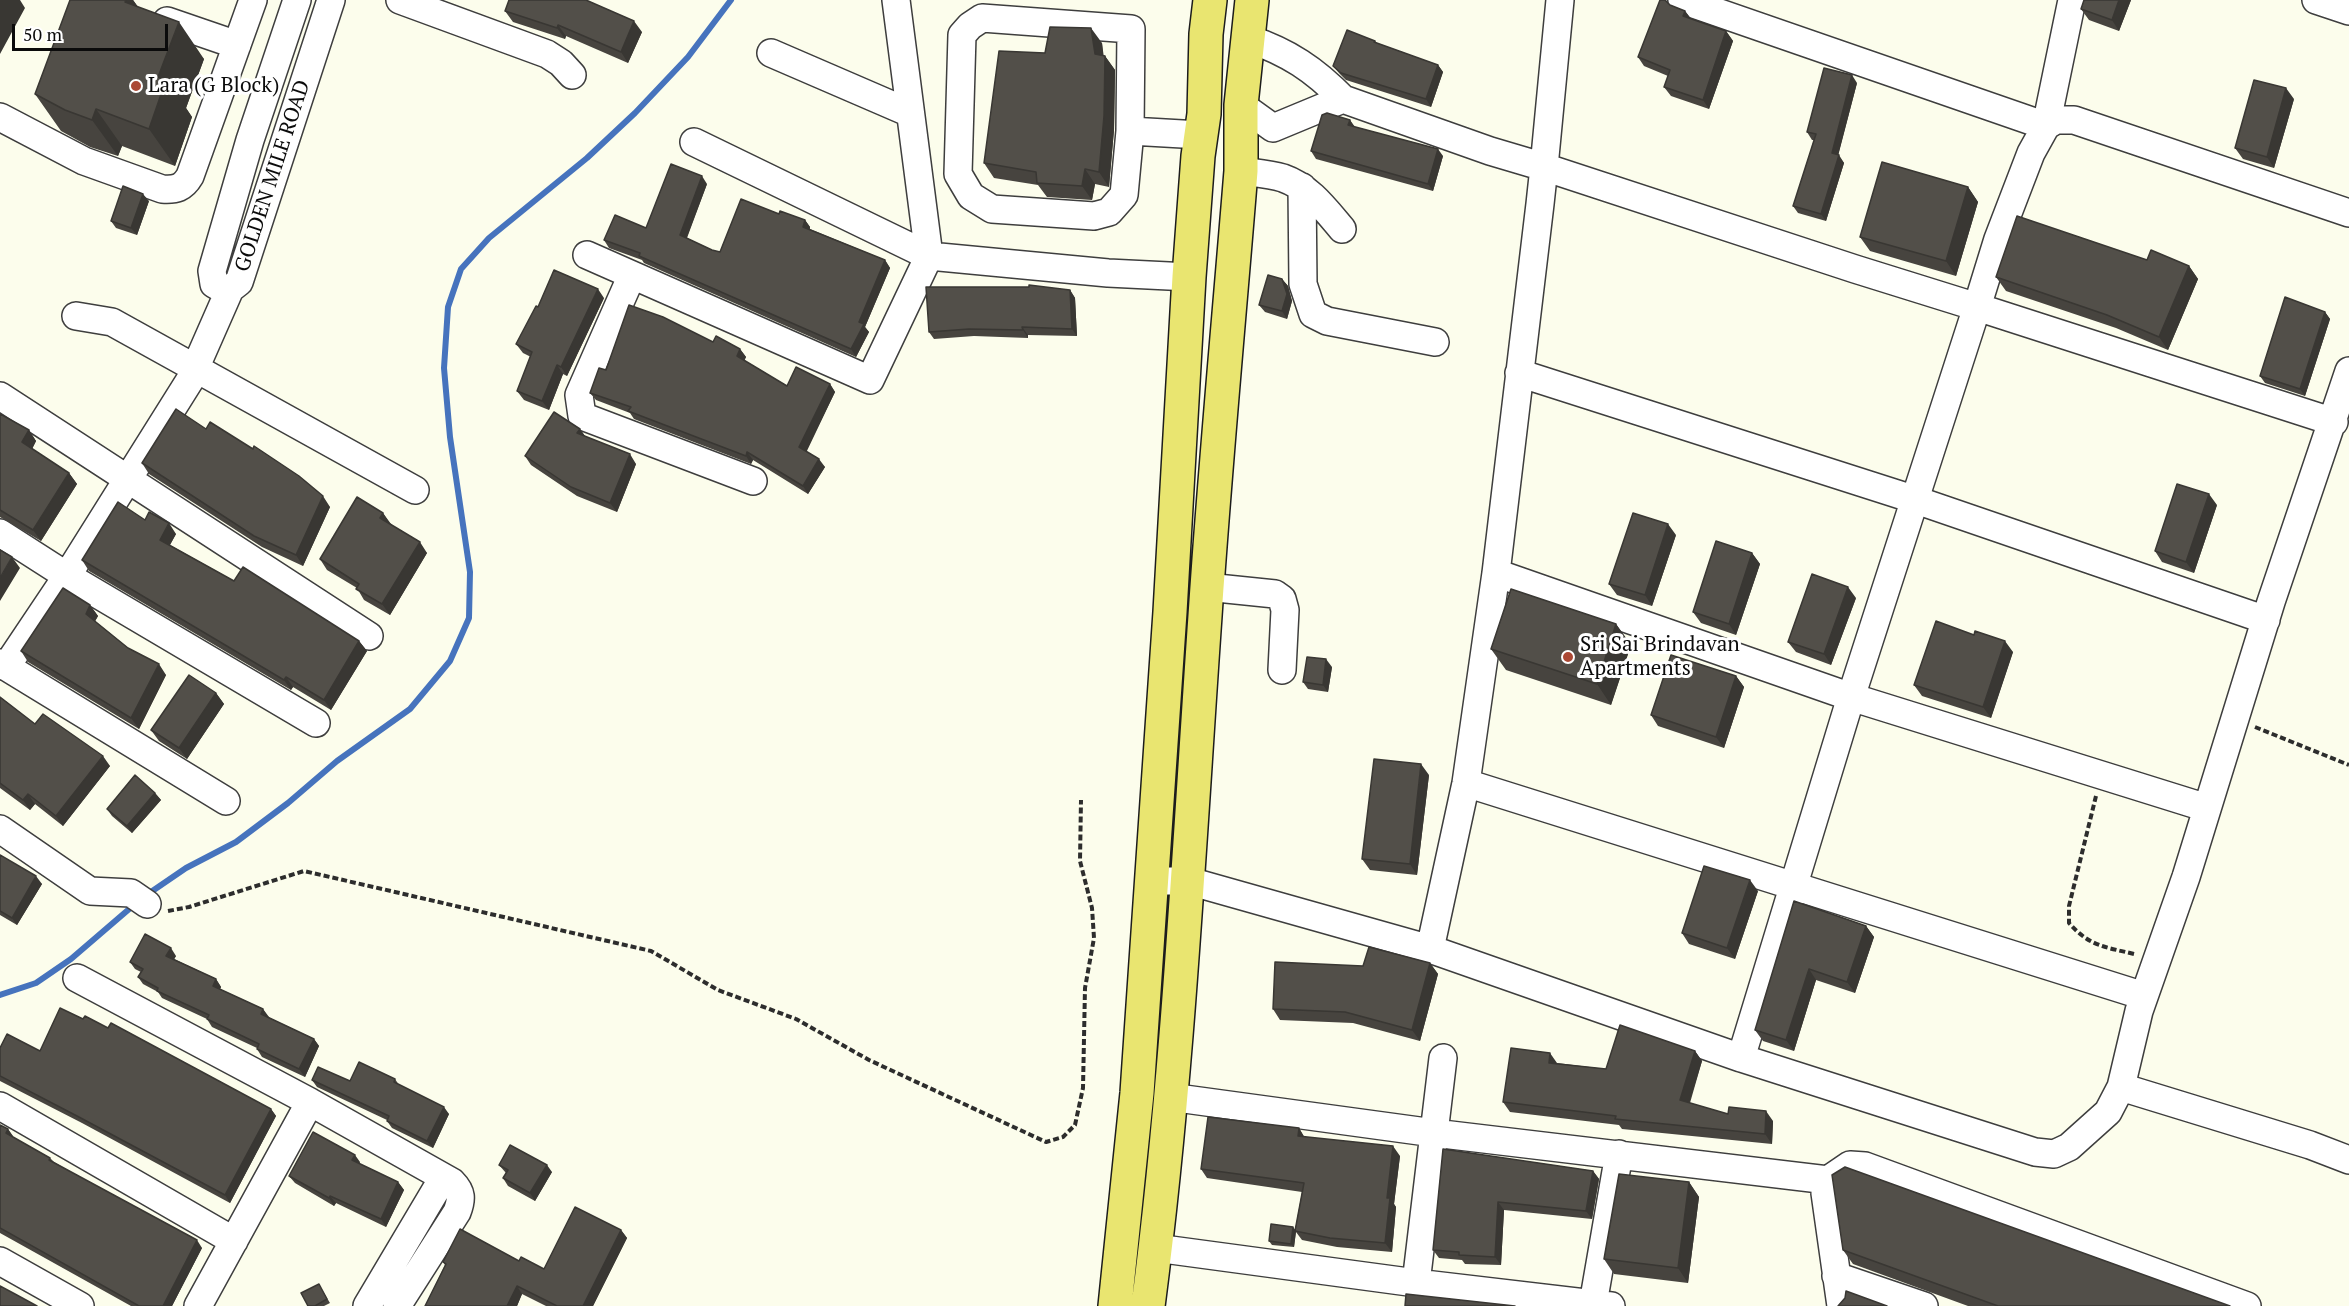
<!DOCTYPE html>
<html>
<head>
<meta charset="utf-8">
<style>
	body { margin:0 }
	#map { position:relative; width:2349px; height:1306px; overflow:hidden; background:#fcfdec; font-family:"PT Serif",serif }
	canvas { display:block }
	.scale { position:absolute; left:12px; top:24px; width:156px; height:27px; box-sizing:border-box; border:3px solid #0b0b0b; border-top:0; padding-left:8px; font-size:18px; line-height:21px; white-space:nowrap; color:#0b0b0b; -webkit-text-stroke:4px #fff; paint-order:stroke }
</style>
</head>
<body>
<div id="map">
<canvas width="2349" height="1306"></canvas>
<div class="scale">50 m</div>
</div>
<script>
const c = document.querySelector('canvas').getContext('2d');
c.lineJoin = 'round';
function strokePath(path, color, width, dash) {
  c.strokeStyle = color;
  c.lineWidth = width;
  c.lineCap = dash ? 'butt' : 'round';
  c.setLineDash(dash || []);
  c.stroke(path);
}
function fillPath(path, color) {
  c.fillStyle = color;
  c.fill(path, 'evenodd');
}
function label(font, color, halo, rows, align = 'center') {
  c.font = font + ' "PT Serif",serif';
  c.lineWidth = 6;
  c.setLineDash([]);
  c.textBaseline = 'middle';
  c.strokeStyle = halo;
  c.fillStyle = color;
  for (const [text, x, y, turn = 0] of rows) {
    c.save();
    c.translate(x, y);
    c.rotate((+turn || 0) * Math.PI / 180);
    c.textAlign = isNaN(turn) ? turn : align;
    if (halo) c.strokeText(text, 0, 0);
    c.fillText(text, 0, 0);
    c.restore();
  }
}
strokePath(new Path2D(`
	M145,896L186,868L236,842L288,803L337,761L410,709L450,661L469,618L470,572L450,437L444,368L448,307L461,269L489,238L587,158L635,113L688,57L731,0
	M0,995L36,983L71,959L135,904`), '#4673bd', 6);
const minor = new Path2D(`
	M297,0L250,140L212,271L214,284L221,288L230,289L239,282L331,0
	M400,0L547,54L561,63L572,75
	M1682,0L2046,126L2072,0
	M2316,0L2349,11
	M982,18L1131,29L1130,131L1124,195L1109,212L1094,216L992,209L971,196L958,174L962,35L970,26Z
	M167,21L237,45
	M1249,39C1288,52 1315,70 1343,99
	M771,53L910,113
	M0,117L84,161L162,189C176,190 183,188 190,176L253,0
	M1130,131L1200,135
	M694,142L929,256L1108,273L1189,277
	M1241,171C1255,173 1270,174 1283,178C1309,187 1325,209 1342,229
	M1302,187L1303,284L1313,314L1327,321L1435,342
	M587,255L870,380L929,256L896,0
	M632,275L579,395L582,416L753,481
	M76,316L112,322L415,490
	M1519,373L1916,500L2266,620
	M0,396L369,636
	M2334,422L1977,307L1998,239L2031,153L2046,126L2056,120H2074L2349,213
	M0,533L67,576L316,723
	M1496,573L1851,697L1977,307L1855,269L1544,167L1560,0
	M1207,587L1275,594L1282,599L1285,610L1282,670
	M0,663L226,801
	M6,667L67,576L190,380L230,289
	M1466,783L2144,996
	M0,829L90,891L131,893L147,904
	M1152,881H1189L1430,949L1466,783L1496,573L1540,204L1544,167L1490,151L1343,99L1273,128L1241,105
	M1430,949L1741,1058L2035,1152L2054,1154L2069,1147L2108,1112L2121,1087L2139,1011L2186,877L2271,602L2349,371
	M77,978L310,1102L452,1182C462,1192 462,1199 457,1212L397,1306
	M1741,1058L1851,697L2207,808
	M2121,1087L2310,1145L2349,1160
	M1170,1097L1434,1133L1828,1180
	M0,1106L234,1241
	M1156,1248L1416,1283L1611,1306
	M0,1261L80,1306
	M1836,1276L1924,1306
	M1416,1283L1443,1058
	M1593,1304L1619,1154
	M198,1306L310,1102
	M367,1306L443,1178
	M1841,1306L1825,1193L1828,1180L1850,1165L1865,1166L2247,1306`);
const major = new Path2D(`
	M1115,1306L1137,1093L1170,612L1189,277L1198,156L1204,114L1206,34L1210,0
	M1148,1306C1178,1077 1189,846 1205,616C1215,467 1229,319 1241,171V105L1252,0`);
strokePath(minor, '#3e3e3e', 30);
strokePath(major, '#1c1c1c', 36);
strokePath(new Path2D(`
	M2255,727L2349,765
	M2096,796L2069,906V923C2090,947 2106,947 2134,954
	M168,911L189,907L304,871L651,951L718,990L796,1019L869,1060L1046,1142L1063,1137L1075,1125L1083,1088L1085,988L1094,938L1092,908L1080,861L1081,800`), '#2d2d2d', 4, [6, 3]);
strokePath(minor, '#fff', 27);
strokePath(major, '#e9e570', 33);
fillPath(new Path2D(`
	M133,0L138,7L204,59L186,108L192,117L175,166L122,146L118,156L90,147L61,131L35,94Z
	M2131,0L2119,31L2089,20L2081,9Z
	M1670,5L1685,11L1691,19L1726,31L1733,41L1709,109L1671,96L1664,87L1668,76L1644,66L1638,57Z
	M505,11L642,32L628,63L566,36L565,39L513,22Z
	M1375,41L1377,43L1438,65L1443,72L1431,107L1346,80L1339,73L1333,66Z
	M1102,43L1103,55L1105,56L1115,70L1114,130L1109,187L1095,184L1092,200L1047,197L1038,185L994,178L984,163L1045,53Z
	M1857,83L1838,155L1844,163L1826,221L1798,213L1793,206L1814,140H1812L1807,132Z
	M2294,99L2274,168L2243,159L2235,148Z
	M1350,120L1354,127L1443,156L1433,191L1316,159L1311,151Z
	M707,184L687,238L712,250L720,252L779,214L805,220L810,227V229L885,260L890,268L865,327L869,332L856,357L644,263L642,260L609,248L604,240L646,228Z
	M1968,187L1978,202L1956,276L1870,251L1860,237Z
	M149,201L137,235L116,228L111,221Z
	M2189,266L2198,279L2168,350L2116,328L2006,291L1996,277Z
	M1282,279L1288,286L1292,301L1287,319L1265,312L1259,305Z
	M1070,290L1075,298L1077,336L1028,335V338L974,336L934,339L929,332Z
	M604,298L567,376L563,374L549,410L524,400L517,391L531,357L523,353L516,344L538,307Z
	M2325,312L2330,319L2305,396L2265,383L2260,376Z
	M713,342L740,349L746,357L744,360L787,386L830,384L835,392L806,451L825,467L808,494L753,460L751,464L634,419L630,413L596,400L590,393L606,370Z
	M0,414L29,430L36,441L32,449L69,473L77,484L41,541L0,517Z
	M206,429L330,507L303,566L262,547L149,474L142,463Z
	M580,429L585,436L636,464L617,512L577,496L531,465L525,456Z
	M2217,505L2194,573L2162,562L2155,551Z
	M383,513L390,524L427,553L390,615L364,600L357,588L327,570L320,559Z
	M145,520L176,534L170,545L234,581L359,641L367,651L331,710L293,687L291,690L89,571L82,560Z
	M1676,535L1652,606L1617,595L1609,584Z
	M1752,553L1760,564L1736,635L1701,623L1693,612Z
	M1856,598L1831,665L1796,652L1788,642Z
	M90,605L98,616L95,621L128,648L166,675L139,729L28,662L21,651Z
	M1616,624L1631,645L1611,705L1506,670L1491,649Z
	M1974,635L2013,652L1991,718L1922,696L1914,685Z
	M1332,667L1328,692L1308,689L1303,682Z
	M1736,676L1744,687L1724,748L1658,726L1651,715Z
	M216,693L224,704L187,759L159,741L151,730Z
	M0,697L35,724L110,766L63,826L35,804L30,810L0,788Z
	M1429,775L1417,875L1370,870L1362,859Z
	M155,793L161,800L132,833L112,816L107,809Z
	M0,855L42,884L17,925L0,915Z
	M1758,891L1735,959L1689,944L1682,933Z
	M1794,901L1866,926L1874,937L1855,993L1816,980L1794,1051L1763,1041L1755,1030Z
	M176,956L174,959L216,979L221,987L220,989L263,1009L268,1017L314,1039L319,1046L305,1077L262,1057L257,1049V1048L212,1027L207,1019L162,998L158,992L143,984L138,977L141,972L135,969L130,962Z
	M1430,963L1438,974L1420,1041L1353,1023L1280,1020L1273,1009L1363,966Z
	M0,1048L40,1051L271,1109L276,1116L230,1203L82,1123L0,1081Z
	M1695,1051L1702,1061L1690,1103L1728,1114L1773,1121L1772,1144L1622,1129L1619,1125L1510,1112L1503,1102L1557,1063L1606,1069Z
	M395,1079L399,1085L449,1114L433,1148L392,1128L387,1121V1120L317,1087L312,1080L350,1081Z
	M0,1125L8,1129L13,1137L50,1158L54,1162L202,1248L172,1306H131L0,1233Z
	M1299,1128L1304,1137L1400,1156L1394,1204L1396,1207L1392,1252L1337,1247L1302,1240L1296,1232L1294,1247L1272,1245L1269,1241L1293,1227L1295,1230L1302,1192L1207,1178L1201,1169Z
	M1443,1149L1593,1171L1599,1179L1592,1219L1504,1210L1501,1265L1465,1264L1462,1260L1439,1258L1433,1250Z
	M360,1162L359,1164L398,1182L404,1190L386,1227L336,1203L334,1206L295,1183L289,1176Z
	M499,1165L552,1172L535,1201L508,1186L503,1178L506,1173Z
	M1689,1182L1699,1197L1688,1283L1614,1274L1604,1259Z
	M621,1230L627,1238L593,1306H546L522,1294L517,1306H425L445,1265L443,1262L519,1261L544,1269Z
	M1843,1250L2230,1306H1968L1853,1264Z
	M321,1288L330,1303L324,1306H308Z`), '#47443f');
fillPath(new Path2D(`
	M0,0H20L25,8L0,54Z
	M126,0H133L154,29L125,2Z
	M2119,0H2131L2119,31L2112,20Z
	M1685,11L1692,20L1683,16Z
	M634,21L642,32L628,63L621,52Z
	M179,22L204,59L186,108L192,117L175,166L149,129L158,77Z
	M558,25L566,36L565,39L557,28Z
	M1091,28L1102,43L1105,66V56L1115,70L1114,130L1109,187L1099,172L1095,54Z
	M1726,31L1733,41L1709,109L1703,100Z
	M1438,65L1443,72L1431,107L1426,99Z
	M1852,75L1857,83L1837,160L1832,153Z
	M2286,88L2294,99L2274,168L2267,157Z
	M96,109L122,146L118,156L92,120Z
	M1350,120L1355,127L1348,125Z
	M1438,149L1443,156L1433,191L1428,184Z
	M1839,155L1844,163L1826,221L1821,214Z
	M1085,169L1095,184L1092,200L1082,186Z
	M702,176L707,184L685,242L680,235Z
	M1968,187L1978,202L1956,276L1946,261Z
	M143,194L149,201L137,235L131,228Z
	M805,220L810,227L808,234L803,227Z
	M885,260L890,268L865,327L869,332L856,357L851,349L859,322Z
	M2189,266L2198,279L2168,350L2159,337Z
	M1282,279L1288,286L1292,301L1287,319L1282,311Z
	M598,289L604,298L567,376L561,367Z
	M1070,290L1075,298L1077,336L1072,329Z
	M2325,312L2330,319L2305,396L2300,389Z
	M1022,327L1028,335V338L1023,330Z
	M740,349L746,357L743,364L737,356Z
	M557,365L563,374L549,410L542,401Z
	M830,384L835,392L805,455L799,447Z
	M580,429L587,439L577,433Z
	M29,430L36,441L30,453L22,442Z
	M747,452L753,460L751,464L746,456Z
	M630,454L636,464L617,512L610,503Z
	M819,459L825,467L808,494L803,486Z
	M69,473L77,484L41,541L33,530Z
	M2209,494L2217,505L2194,573L2186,562Z
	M323,496L330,507L303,566L296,555Z
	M383,513L391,524L388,529L380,518Z
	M169,523L176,534L167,550L160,540Z
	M1668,524L1676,535L1652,606L1645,595Z
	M420,542L427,553L390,615L382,604Z
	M1752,553L1760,564L1736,635L1729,624Z
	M12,557L20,568L0,601V578Z
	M1848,587L1856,598L1831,665L1824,654Z
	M90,605L98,616L93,625L86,614Z
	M1616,624L1631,645L1611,705L1597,684Z
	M359,641L367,651L331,710L324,700Z
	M2005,641L2013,652L1991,718L1983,707Z
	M1326,659L1332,667L1328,692L1323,685Z
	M159,664L166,675L139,729L131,718Z
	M1736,676L1744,687L1724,748L1716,737Z
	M286,677L293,687L291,690L284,680Z
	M216,693L224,704L187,759L179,748Z
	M103,756L110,766L63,826L56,816Z
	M1421,764L1429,775L1417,875L1410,864Z
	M155,793L161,800L132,833L127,826Z
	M28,794L35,804L30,810L23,800Z
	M36,876L42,884L17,925L12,918Z
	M1750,880L1758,891L1735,959L1727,948Z
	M1866,926L1874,937L1855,993L1847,982Z
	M171,948L176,956L172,963L166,956Z
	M1430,963L1438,974L1420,1041L1412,1030Z
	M1809,969L1816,980L1794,1051L1786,1040Z
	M216,979L221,987L218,993L213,986Z
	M263,1009L269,1017L266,1021L261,1014Z
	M314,1039L319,1046L305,1077L299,1069Z
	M1695,1051L1702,1061L1687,1110L1680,1100Z
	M1550,1053L1557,1063H1549Z
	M444,1107L449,1114L433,1148L427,1141Z
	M271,1109L276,1116L230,1203L225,1195Z
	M1766,1111L1773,1121L1772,1144L1765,1134Z
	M1299,1128L1305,1138L1298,1136Z
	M8,1129L13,1136L11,1140L6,1133Z
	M1393,1146L1400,1156L1394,1204L1396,1207L1392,1252L1385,1243L1387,1198Z
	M355,1155L360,1162L357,1168L352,1160Z
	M547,1165L552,1172L535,1201L530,1193Z
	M1593,1171L1599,1179L1592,1219L1586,1211Z
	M398,1182L404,1190L386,1227L381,1219Z
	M1689,1182L1699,1197L1688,1283L1678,1268Z
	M330,1196L336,1203L334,1206L329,1198Z
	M1498,1202L1504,1210L1501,1265L1495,1257Z
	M1293,1227L1296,1231L1294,1247L1291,1244Z
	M621,1230L627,1238L593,1306H583Z
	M197,1240L202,1248L172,1306H163Z
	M517,1286L522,1294L517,1306H507Z`), '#393733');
const building = new Path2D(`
	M70,0H126L125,2L179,22L158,77L166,80L149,129L96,109L92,120L65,110L35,94Z
	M509,0H586L634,21L621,52L558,25L557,28L505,11Z
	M1660,0H1665L1670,5L1685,11L1683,16L1726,31L1703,100L1664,87L1670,70L1638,57Z
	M2084,0H2119L2112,20L2081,9Z
	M1050,27L1091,28L1095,54L1105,56L1104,116L1099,172L1085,169L1082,186L1037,183L1036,172L984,163L999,51L1045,53Z
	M1347,30L1375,41L1374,42L1438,65L1426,99L1341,73L1333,66Z
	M1824,68L1852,75L1832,153L1839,155L1821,214L1793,206L1816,134L1807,132Z
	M2254,80L2286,88L2267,157L2235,148Z
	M1327,113L1350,120L1348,125L1438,149L1428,184L1311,151L1322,115Z
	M1882,162L1968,187L1946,261L1860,237Z
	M671,164L702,176L680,235L712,250L720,252L741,199L779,214L780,211L805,220L803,227L885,260L859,322L864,324L851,349L639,256L640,253L604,240L615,215L646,228Z
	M123,186L143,194L131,228L111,221Z
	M2017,216L2147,260L2151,250L2189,266L2159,337L2107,315L1996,277Z
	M554,270L598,289L561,367L557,365L542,401L517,391L532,352L516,344L536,306L538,307Z
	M1268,275L1282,279L1287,294L1282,311L1259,305Z
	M1029,285L1070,290L1072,329L1022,327L1023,330L969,329L929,332L926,287H1029Z
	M2285,297L2325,312L2300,389L2260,376Z
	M629,305L663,317L713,342L716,336L740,349L737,356L787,386L796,367L830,384L799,447L819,459L803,486L747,452L746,456L628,411L631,407L590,393L599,368L606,370Z
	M176,409L206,429L210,422L253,449L254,446L299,476L323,496L296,555L254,536L142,463Z
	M554,412L580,429L577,433L630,454L610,503L571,487L525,456Z
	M0,414L29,430L22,442L69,473L33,530L0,510Z
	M2177,484L2209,494L2186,562L2155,551Z
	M357,497L383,513L380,518L420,542L382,604L356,589L359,584L320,559Z
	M118,502L145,520L149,512L169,523L160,540L234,581L243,567L359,641L324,700L286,677L284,680L82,560Z
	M1633,513L1668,524L1645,595L1609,584Z
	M1716,541L1752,553L1729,624L1693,612Z
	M0,550L12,557L0,578Z
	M1812,574L1848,587L1824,654L1788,642Z
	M63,588L90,605L86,614L128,648L159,664L131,718L21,651Z
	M1511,589L1616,624L1597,684L1491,649Z
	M1936,621L1974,635L1975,631L2005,641L1983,707L1914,685Z
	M1671,655L1736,676L1716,737L1651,715Z
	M1307,657L1326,659L1323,685L1303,682Z
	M189,675L216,693L179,748L151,730Z
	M0,697L35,724L43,714L103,756L56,816L28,794L23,800L0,783Z
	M1374,759L1421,764L1410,864L1362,859Z
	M135,775L155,793L127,826L107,809Z
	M0,855L36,876L12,918L0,911Z
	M1704,866L1750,880L1727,948L1682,933Z
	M1794,901L1866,926L1847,982L1809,969L1786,1040L1755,1030Z
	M145,934L171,948L166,956L216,979L213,986L263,1009L261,1014L314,1039L299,1069L257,1049L259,1044L207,1019L209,1015L157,991L158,988L138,977L143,969L130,962Z
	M1369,947L1430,963L1412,1030L1345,1012L1273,1009L1275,962L1363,966Z
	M60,1008L83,1019L85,1016L108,1028L111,1023L271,1109L225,1195L77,1116L0,1076V1048L7,1034L40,1051Z
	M1620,1025L1695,1051L1680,1100L1728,1114L1729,1107L1766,1111L1765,1134L1615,1119L1616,1116L1503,1102L1511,1048L1550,1053L1549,1063L1606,1069Z
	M359,1062L395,1079L394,1082L444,1107L427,1141L387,1121L389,1116L312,1080L318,1067L350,1081Z
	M1208,1117L1299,1128L1298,1136L1393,1146L1387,1198H1390L1385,1243L1330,1238L1295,1231L1304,1183L1201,1169Z
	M0,1125L8,1129L6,1133L50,1158L49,1160L197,1240L163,1306H139L0,1228Z
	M313,1132L355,1155L352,1160L398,1182L381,1219L330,1196L329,1198L289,1176Z
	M510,1145L547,1165L530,1193L503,1178L508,1170L499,1165Z
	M1443,1149L1593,1171L1586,1211L1498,1202L1495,1257L1459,1255V1252L1433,1250Z
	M1845,1167L2230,1306H1998L1843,1250L1832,1175Z
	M1619,1174L1689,1182L1678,1268L1604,1259Z
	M575,1207L621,1230L583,1306H557L517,1286L507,1306H425L446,1264L443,1262L460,1229L519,1261L521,1257L544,1269Z
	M1271,1224L1293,1227L1291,1244L1269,1241Z
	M319,1284L327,1299L315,1306H308L301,1293Z
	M0,1286L15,1294L37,1306H0Z
	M1846,1291L1887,1306H1838L1845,1298Z
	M1406,1294L1515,1306H1405Z`);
fillPath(building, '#524f49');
strokePath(building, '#393733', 1.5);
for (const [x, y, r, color] of [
	[136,86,6,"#ab4834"],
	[1568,657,6,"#ab4834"]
]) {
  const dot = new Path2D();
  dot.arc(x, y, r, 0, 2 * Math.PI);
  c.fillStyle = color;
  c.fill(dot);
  strokePath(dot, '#fff', 2);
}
label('21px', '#0b0b0b', '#fff', [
	["Lara (G Block)",148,86],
	["Sri Sai Brindavan",1580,645],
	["Apartments",1580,669]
], 'left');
label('21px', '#0b0b0b', '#fff', [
	["GOLDEN MILE ROAD",273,176,-72]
]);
</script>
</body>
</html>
